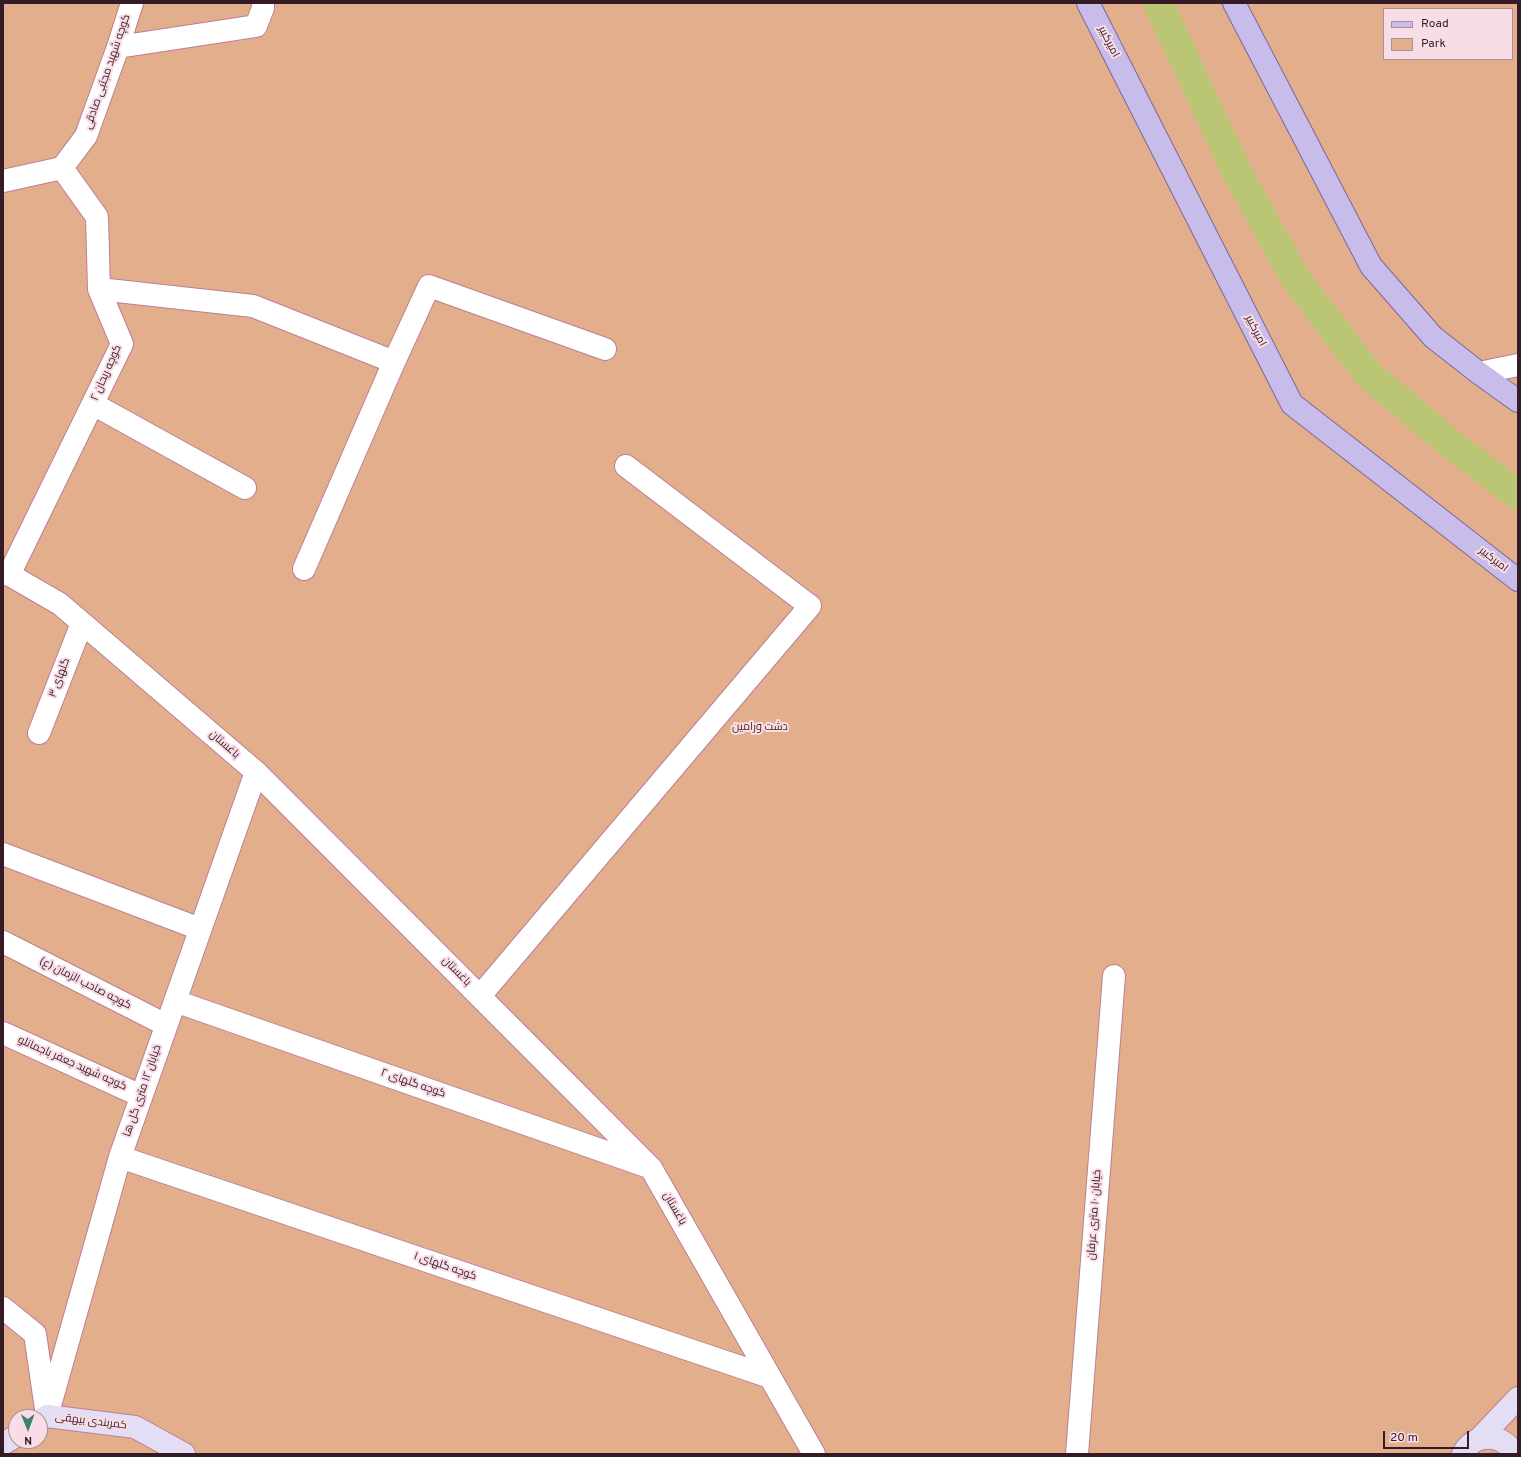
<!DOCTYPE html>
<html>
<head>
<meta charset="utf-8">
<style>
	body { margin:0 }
	#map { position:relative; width:1521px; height:1457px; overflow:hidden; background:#f8dce6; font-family:Overpass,sans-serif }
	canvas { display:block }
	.frame { position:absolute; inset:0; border:4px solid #341b25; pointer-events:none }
	.legend { position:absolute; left:1383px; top:8px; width:130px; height:52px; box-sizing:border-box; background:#f8dce6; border:1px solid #aa8f99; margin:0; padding:5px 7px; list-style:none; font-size:12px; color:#341b25 }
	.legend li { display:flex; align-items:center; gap:8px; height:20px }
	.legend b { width:20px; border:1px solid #aa8f99 }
	.north { position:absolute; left:8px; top:1409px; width:40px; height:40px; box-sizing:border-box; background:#f8dce6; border:1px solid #aa8f99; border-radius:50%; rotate:179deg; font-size:11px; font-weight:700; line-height:16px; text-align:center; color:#341b25 }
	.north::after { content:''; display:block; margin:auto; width:14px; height:18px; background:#3e8070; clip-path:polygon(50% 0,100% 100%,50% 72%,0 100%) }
	.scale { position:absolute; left:1383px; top:1431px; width:86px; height:18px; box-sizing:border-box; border:2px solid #341b25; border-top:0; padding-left:5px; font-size:12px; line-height:14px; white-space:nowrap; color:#341b25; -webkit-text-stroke:3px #f8dce6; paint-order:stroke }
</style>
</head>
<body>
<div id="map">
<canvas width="1521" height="1457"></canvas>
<div class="frame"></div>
<ul class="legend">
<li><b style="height:5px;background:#c8bcea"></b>Road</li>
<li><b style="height:11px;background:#e2ae8b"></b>Park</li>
</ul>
<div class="north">N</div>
<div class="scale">20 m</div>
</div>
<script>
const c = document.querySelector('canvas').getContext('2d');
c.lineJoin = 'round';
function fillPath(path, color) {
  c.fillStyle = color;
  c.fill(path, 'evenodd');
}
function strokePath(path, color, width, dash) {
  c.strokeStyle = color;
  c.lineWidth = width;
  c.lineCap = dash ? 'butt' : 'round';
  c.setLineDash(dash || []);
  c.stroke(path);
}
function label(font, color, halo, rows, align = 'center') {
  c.font = font + ' Overpass,Cairo,sans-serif';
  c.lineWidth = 4;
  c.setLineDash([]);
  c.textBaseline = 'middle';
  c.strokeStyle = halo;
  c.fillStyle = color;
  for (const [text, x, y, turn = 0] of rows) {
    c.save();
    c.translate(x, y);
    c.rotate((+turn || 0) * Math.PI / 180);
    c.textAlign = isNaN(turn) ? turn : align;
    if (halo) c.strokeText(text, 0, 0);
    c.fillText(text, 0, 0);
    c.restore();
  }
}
fillPath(new Path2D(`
	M3,3H1518V1454H3ZM1384,9H1512V59H1384ZM16,1417H40V1441H16Z`), '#e2ae8b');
strokePath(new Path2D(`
	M1158,3L1238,174L1297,281L1369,375L1451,444L1518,495`), '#bac674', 30);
const minor = new Path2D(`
	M118,47L256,26L263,8V3
	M3,181L62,168L86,136L118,47L132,3
	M99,289L253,306L394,362
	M93,404L245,488
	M304,569L394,362L429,286L605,349
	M3,571L60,604L256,772L651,1168L814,1454
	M9,575L122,344L99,289L97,217L62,168
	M39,733L82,623
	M3,854L200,929
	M3,942L166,1025
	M480,996L810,606L626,466
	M175,1001L646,1166
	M3,1033L141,1096
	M120,1157L770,1377
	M3,1308L35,1334L46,1409
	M47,1416L120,1157L256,772
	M1077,1454L1114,976`);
const tertiary = new Path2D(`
	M1479,373L1518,365`);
const secondary = new Path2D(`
	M40,1420L47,1416L135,1427L184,1454
	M1479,1439L1518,1398
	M3,1444L16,1436
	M1463,1454C1473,1433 1503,1432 1514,1454`);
const primary = new Path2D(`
	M1088,3L1292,404L1518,580
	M1234,3L1371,266L1433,337L1479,373L1518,401`);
strokePath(minor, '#bc7f96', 24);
strokePath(tertiary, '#bc7f96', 24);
strokePath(secondary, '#bc7f96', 24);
strokePath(primary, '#7d679c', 24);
strokePath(minor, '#fff', 22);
strokePath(tertiary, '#fff', 22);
strokePath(secondary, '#e4def4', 22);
strokePath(primary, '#c8bcea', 22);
label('11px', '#341b25', '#f8dce6', [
	["امیرکبیر",1108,42,63],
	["کوچه شهید مجتبی صادقی",108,72,-71],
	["امیرکبیر",1255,331,63],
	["کوچه ریحان ۲",107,373,-66],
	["امیرکبیر",1493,560,38],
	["گلهای ۳",60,678,-69],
	["باغستان",224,745,41],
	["باغستان",456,972,45],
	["کوچه صاحب الزمان (ع)",85,984,27],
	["کوچه شهید جعفر باجمانلو",72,1064,24],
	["کوچه گلهای ۲",413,1084,19],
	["خیابان ۱۲ متری گل ها",143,1091,-71],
	["باغستان",674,1209,60],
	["خیابان ۱۰ متری عرفان",1095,1215,-86],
	["کوچه گلهای ۱",445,1267,19],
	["کمربندی بیهقی",91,1422,7]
]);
label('11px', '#452813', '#f8dce6', [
	["دشت ورامین",760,728]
]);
</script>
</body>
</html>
